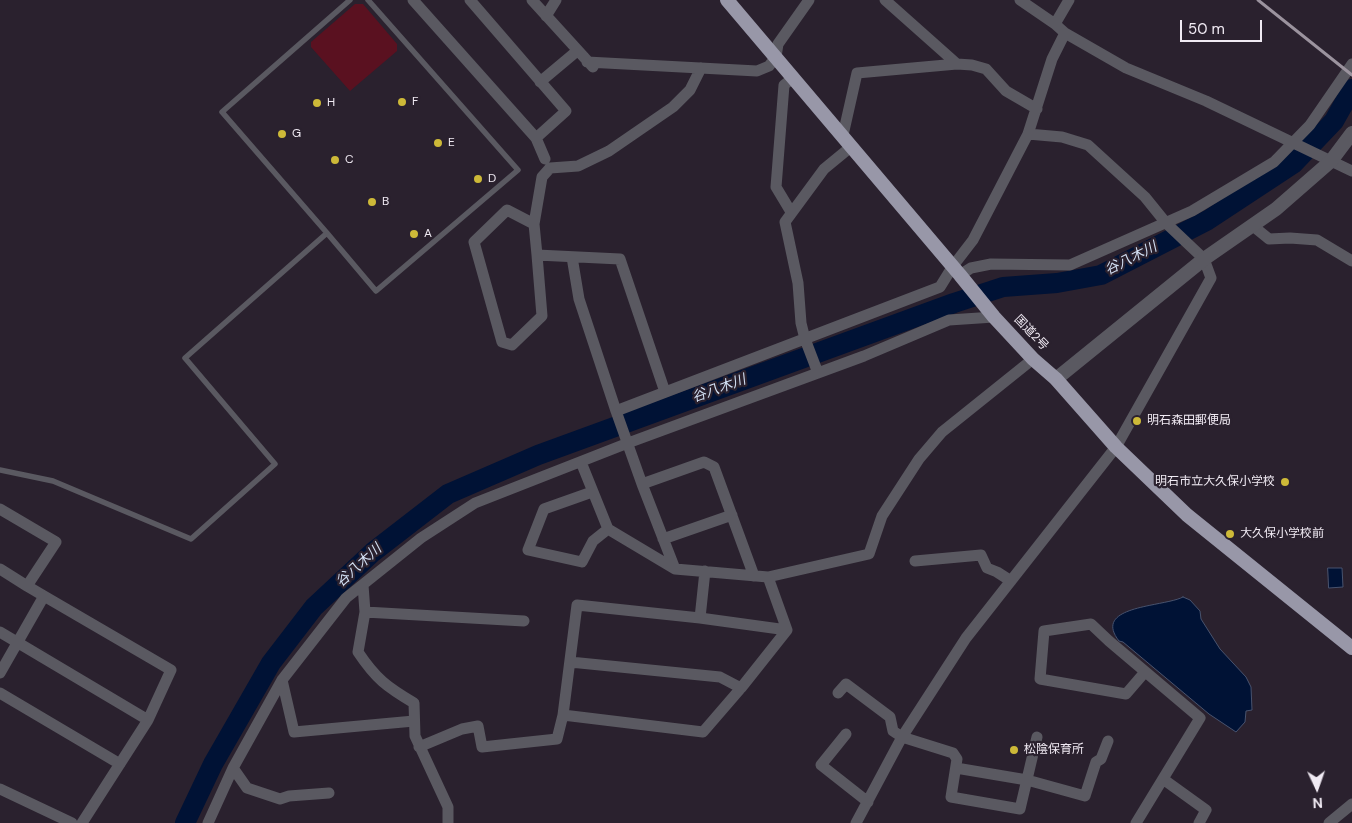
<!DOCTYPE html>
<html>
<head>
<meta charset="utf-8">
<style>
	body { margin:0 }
	#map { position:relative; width:1352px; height:823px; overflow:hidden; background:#2a212e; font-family:"DM Sans",sans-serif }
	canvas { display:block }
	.north { position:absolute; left:1292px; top:763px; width:50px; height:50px; -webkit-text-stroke:4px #2a212e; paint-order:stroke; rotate:177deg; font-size:14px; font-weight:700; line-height:20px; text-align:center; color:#f0eaf3 }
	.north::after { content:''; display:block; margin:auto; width:18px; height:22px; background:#f0eaf3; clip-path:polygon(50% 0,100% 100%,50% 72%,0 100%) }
	.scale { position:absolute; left:1180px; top:20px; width:82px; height:22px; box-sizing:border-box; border:2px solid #f0eaf3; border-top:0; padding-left:6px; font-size:15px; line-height:18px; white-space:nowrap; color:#f0eaf3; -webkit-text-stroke:4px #2a212e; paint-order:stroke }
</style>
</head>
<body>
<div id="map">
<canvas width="1352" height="823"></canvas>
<div class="north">N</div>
<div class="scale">50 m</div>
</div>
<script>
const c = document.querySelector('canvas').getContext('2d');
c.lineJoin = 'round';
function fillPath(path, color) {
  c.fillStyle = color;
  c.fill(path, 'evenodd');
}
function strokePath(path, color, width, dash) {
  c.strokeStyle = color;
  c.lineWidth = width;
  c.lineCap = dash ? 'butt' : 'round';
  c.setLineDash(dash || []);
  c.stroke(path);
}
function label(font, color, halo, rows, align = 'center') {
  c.font = font + ' "DM Sans","Noto Sans JP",sans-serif';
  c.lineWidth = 4.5;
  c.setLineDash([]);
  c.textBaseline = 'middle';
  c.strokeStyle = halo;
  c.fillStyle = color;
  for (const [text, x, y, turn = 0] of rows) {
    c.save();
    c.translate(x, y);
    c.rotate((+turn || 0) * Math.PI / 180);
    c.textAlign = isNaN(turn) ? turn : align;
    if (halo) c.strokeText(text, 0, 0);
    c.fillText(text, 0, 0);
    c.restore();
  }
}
fillPath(new Path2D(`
	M355,4H363L397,44V51L350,91L311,47V42Z`), '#5a1120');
const water = new Path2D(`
	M1328,568H1342L1343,587L1329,588Z
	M1183,597L1190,600L1200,611L1201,619L1220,649L1246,677L1251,687L1252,710L1246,711L1245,722L1236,732L1209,714L1123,642L1119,641C1091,605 1165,607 1183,597Z`);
fillPath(water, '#001235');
strokePath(water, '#48536e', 1);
strokePath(new Path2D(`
	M185,823L213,764L271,663L314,607L373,552L448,494L538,455L954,303L1003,287L1057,283L1101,275L1208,220L1293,164L1334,121L1352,89`), '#001235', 20);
strokePath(new Path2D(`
	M327,233L376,291L518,170L368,0
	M0,470L53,481L191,539L275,464L185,358L327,233L222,112L350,0`), '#5a5961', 5.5);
strokePath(new Path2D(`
	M413,0L536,138L545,159
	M470,0L566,111L536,138
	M532,0L593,67
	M885,0L957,64
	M1020,0L1055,24L1065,33L1126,68L1206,101L1352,171
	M546,16L556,0
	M1055,24L1069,0
	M587,62L757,71L769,66L776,57L778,44L809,0
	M540,82L577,51
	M843,135L857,73L957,64L972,65L986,69L1006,91L1037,109
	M791,212L776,187L784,85L793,78
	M534,224L507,210L474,242L502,342L512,345L542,316L537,255
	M1253,226L1269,239L1290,238L1317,240L1352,261
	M572,257L579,299L616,411L642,484L675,569
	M960,275L971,268L991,264L1070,265L1192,211L1274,162L1310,125L1352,64
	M818,373L805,339L801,323L798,283L785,222L824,169L852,146
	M665,392L620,259L537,255L534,224L542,177L550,168L578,166L609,151L673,107L690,90L701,68
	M616,411L940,287L953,266L973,240L1028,134L1052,59L1065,33
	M581,462L608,529L675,569L768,577L869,554L882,516L919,459L942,432L1033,359
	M642,484L704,462L714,467L754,576
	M592,492L544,509L528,550L582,562L593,541L608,529
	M0,509L56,542L27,586L44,596L0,673
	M663,539L732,515
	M915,561L981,555L987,568L997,572L1011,581
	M0,569L27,586
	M363,585L365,612L358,652C376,679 387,687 414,703L415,736L448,807V823
	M44,596L171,670L148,720L82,823
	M365,612L524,621
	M700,618L787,630
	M0,632L148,720
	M570,662L720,677L741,688
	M282,680L294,732L414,721
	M0,693L120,764
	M838,693L846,684L890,717L893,731L902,737L953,753L957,759L951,797L1020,809L1037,737
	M563,715L577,605L700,618L705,571
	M846,734L821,765L868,802
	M419,747L462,729L478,726L482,747L557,739L563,715L703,732L741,688L787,630L768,577
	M233,768L247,788L280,799L289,796L329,793
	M956,768L1027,780L1085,796L1096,762L1101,759L1108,741
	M1163,779L1206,810L1199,823
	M0,789L72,823
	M208,823L233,768L282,680L346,598L421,538L475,503L628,443L864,356L949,320L994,317
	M856,823L902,737L966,638L1116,447L1211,278L1204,259L1166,223L1145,197L1088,145L1062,137L1028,134
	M1136,823L1200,718L1109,641L1091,624L1044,631L1040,679L1126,694L1145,672
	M1329,823L1352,804`), '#5a5961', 11);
strokePath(new Path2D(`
	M1056,379L1204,259L1276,209L1331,161L1352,133`), '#5a5961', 14);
strokePath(new Path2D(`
	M727,0L960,275L994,317L1033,359L1056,379L1116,447L1187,515L1352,648`), '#9897a8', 14);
strokePath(new Path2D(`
	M1258,0L1352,75`), '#9b939e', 3);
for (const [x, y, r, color] of [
	[402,102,5,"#cdb938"],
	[317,103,5,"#cdb938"],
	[282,134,5,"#cdb938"],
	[438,143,5,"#cdb938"],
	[335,160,5,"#cdb938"],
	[478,179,5,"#cdb938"],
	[372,202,5,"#cdb938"],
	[414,234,5,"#cdb938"],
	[1137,421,5,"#cdb938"],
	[1285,482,5,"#cdb938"],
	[1230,534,5,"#cdb938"],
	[1014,750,5,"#cdb938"]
]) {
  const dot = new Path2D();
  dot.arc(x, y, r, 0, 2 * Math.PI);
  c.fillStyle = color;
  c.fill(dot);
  strokePath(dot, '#2a212e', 2);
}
label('12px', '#f0eaf3', '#2a212e', [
	["F",412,102],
	["H",327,103],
	["G",292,134],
	["E",448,143],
	["C",345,160],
	["D",488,179],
	["B",382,202],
	["A",424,234],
	["明石森田郵便局",1147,421],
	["明石市立大久保小学校",1275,482,"right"],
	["大久保小学校前",1240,534],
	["松陰保育所",1024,750]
], 'left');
label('12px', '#f0eaf3', '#2a212e', [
	["国道2号",1031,333,46]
]);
label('italic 14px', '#d2dff3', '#2a212e', [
	["谷八木川",1131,259,-27],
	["谷八木川",719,389,-20],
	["谷八木川",359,566,-42]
]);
</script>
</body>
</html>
